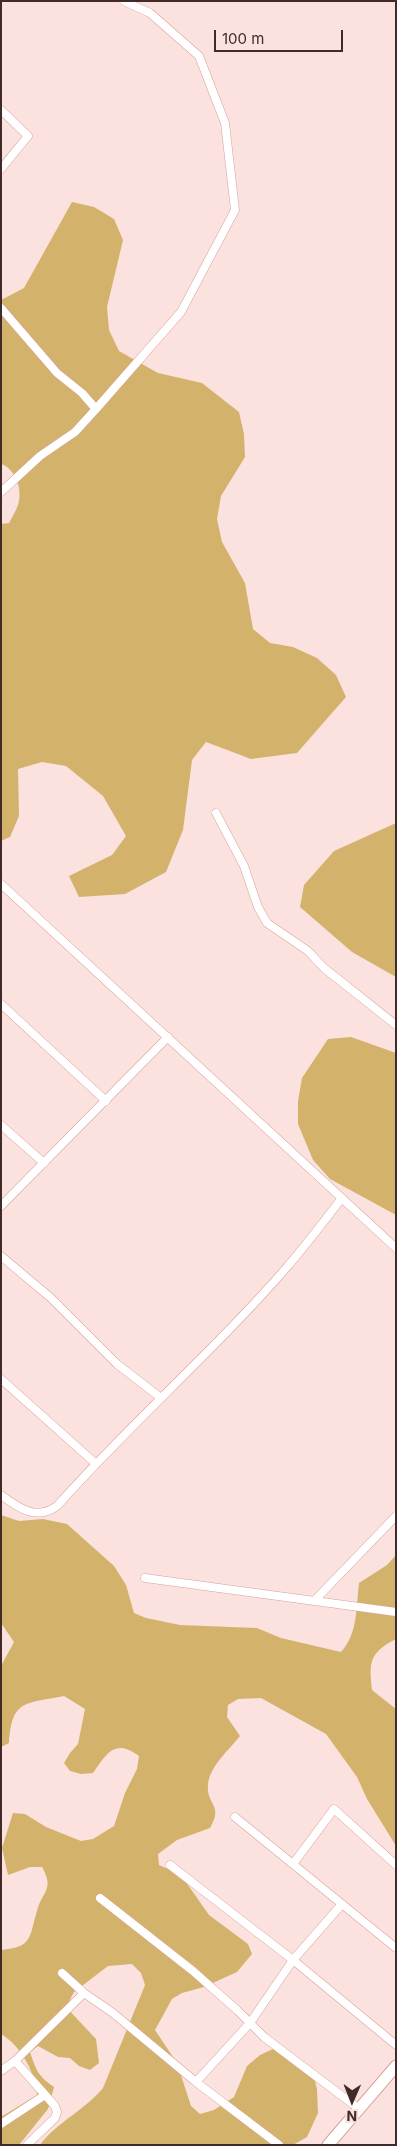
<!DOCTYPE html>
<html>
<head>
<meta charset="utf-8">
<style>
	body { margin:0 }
	#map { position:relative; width:397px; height:2146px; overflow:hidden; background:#fbe2df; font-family:Inter,sans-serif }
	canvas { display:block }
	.frame { position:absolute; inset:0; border:2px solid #412a27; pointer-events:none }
	.north { position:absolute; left:327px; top:2076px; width:50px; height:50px; -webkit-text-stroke:4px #fbe2df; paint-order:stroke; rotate:181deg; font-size:14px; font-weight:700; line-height:20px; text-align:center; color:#412a27 }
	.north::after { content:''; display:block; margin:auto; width:18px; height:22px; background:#412a27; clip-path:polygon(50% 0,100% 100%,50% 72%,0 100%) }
	.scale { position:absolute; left:214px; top:30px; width:129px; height:22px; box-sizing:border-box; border:2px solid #412a27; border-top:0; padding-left:6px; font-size:15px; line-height:18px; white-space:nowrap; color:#412a27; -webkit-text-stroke:4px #fbe2df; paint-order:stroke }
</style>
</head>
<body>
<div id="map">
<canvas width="397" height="2146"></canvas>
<div class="frame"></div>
<div class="north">N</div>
<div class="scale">100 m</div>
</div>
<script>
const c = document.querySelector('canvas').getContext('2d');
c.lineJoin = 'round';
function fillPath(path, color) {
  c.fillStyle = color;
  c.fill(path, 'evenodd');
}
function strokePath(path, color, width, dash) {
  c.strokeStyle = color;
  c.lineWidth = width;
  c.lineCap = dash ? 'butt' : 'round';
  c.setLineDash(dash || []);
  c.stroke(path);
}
fillPath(new Path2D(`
	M72,202L94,207L114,219L123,240L107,307L109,330L119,351L158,373L202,383L239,412L244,434L245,457L221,496L217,519L222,542L245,583L253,629L270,643L293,647L317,658L336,675L346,697L297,753L251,759L206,742L192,760L183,830L166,872L125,894L79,897L69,876L112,855L126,836L103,796L66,766L42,762L18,769L19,816L10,837L1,841V524L9,523C12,517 16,511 18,505C23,490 16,469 1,464V300L24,288Z
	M396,823V977L352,952L300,907L304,885L334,851Z
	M351,1037L396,1053V1215L330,1179L313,1160L298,1124V1101L302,1078L328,1039Z
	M1,1515L19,1521L43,1519L67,1524L114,1566L126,1585L134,1613L146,1618L180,1625L257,1628L281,1638L341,1652C358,1634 356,1607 359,1583L387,1565L396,1555V1639C369,1653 369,1662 372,1690L396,1709V1846L367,1799L357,1777L326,1734L261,1698L238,1699L228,1705L227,1717L240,1736C229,1750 210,1766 208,1784C206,1806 224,1804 210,1828L177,1840L158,1854L159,1865L181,1875L209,1915L248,1944L252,1954L237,1972L204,1987L182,1993L172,1999L155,2030L177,2063L191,2106L200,2114L214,2110L234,2097L247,2066L260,2055L273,2049L314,2078L317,2089L318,2113L307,2137L293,2145H40C57,2122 85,2110 103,2088L145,1985L141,1973L132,1964L108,1966L74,1992L66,2007L96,2039L99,2063L90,2070L79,2066L70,2058L58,2057L38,2046L30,2052C36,2070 38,2076 54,2087L48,2109L19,2145H1V2117L37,2095C36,2073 20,2045 1,2034V1950C34,1947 29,1936 37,1911C42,1891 55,1890 42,1867H30L8,1875L2,1848L13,1813L25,1814L46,1827L81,1841L93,1839L114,1826L125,1793L137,1769L139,1756C115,1738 107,1753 93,1773L81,1774L70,1771L64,1763L70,1753L78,1744L85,1709L64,1696C25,1704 12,1699 9,1743L1,1747V1666L14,1642L1,1623Z`), '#d3b36b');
const minor = new Path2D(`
	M1,110L28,136L1,169
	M1,308L57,373L82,393L96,409L75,432L40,456L1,492
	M96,409L181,312L235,210L225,123L199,56L150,13L124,1
	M216,813L244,866L258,907L267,923L308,951L324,968L396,1025
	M1,884L396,1248
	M1,1004L106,1101
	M1,1125L44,1163
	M1,1206L168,1037
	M1,1256L51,1298L117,1364L161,1398
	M1,1379L95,1463
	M1,1495C19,1508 36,1521 57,1506C131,1423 215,1350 287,1267C306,1245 324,1221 342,1198
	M145,1578L396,1612
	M315,1600L396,1516
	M235,1817L396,1948
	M293,1864L334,1809L396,1865
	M170,1865L293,1960L396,2045
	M100,1898L193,1971L237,2010L264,2037L358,2108
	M62,1973L84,1993L113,2013L196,2082L279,2145
	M15,2061L55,2106L57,2112L55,2118L27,2145
	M1,2071L15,2061L84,1993
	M196,2082L250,2023L293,1960L342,1904
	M1,2124L45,2095`);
const secondary = new Path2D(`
	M328,2145L396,2066`);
strokePath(minor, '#da9f99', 9);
strokePath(secondary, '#da9f99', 13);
strokePath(minor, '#fff', 8);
strokePath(secondary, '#fff', 11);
</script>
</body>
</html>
